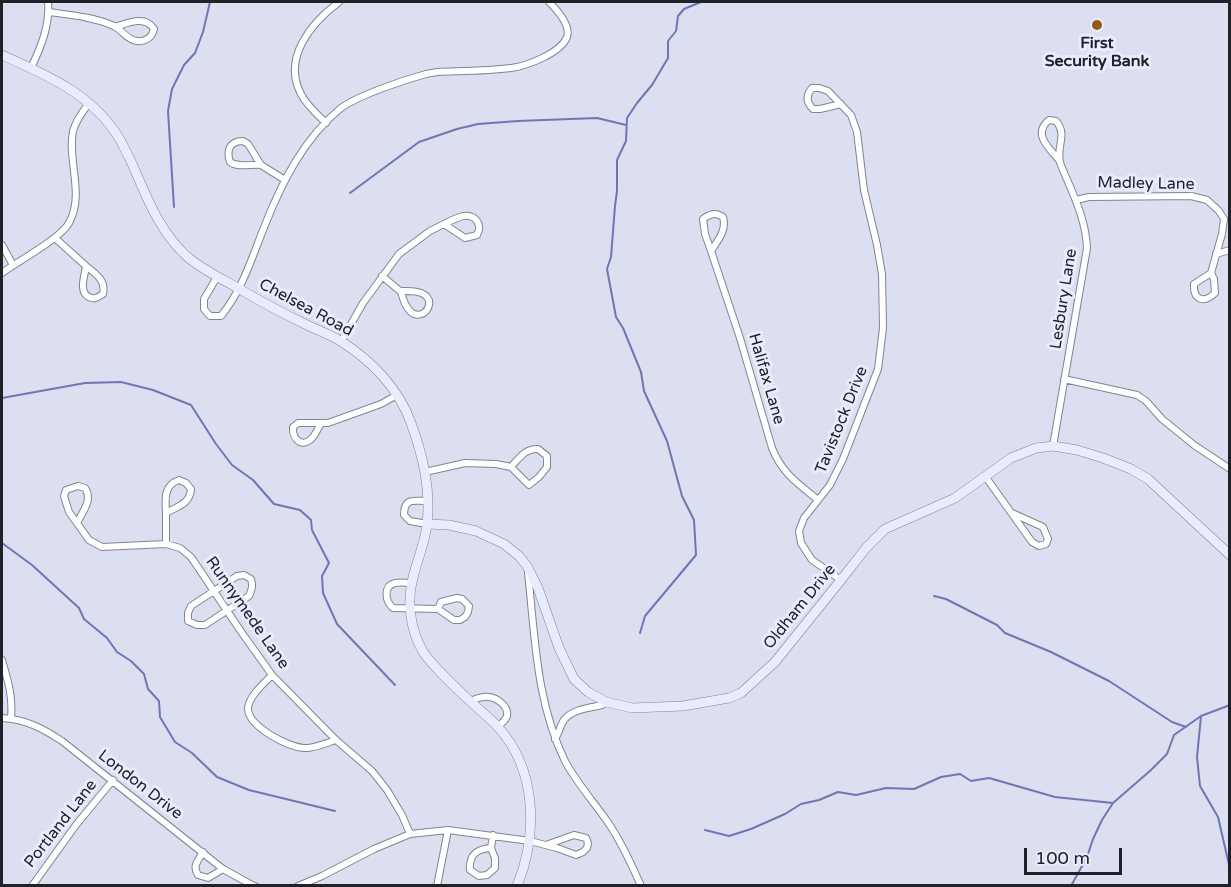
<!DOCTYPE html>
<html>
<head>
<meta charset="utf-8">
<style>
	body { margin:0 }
	#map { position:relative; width:1231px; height:887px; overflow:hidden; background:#dcdfef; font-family:"Varela Round",sans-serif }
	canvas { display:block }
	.frame { position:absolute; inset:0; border:3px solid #212228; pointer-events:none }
	.scale { position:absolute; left:1024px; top:848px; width:98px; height:27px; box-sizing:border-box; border:3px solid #212228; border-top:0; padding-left:8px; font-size:18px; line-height:21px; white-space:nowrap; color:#212228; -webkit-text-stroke:4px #e9ecfc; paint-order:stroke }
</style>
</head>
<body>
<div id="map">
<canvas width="1231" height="887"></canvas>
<div class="frame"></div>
<div class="scale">100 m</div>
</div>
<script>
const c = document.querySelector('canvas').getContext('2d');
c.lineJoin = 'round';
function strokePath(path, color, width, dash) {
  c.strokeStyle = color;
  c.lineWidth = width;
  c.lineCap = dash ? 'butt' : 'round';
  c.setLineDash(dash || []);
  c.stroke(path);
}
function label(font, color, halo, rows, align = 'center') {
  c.font = font + ' "Varela Round",sans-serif';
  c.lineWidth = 6;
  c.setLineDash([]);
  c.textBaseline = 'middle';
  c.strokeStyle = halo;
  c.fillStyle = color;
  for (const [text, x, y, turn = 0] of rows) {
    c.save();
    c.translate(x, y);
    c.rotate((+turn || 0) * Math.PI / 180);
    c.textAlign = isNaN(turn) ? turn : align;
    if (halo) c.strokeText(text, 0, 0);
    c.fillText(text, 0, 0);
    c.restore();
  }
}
strokePath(new Path2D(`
	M350,193L419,142L457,129L478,124L518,121L597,118L626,125
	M174,207L168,111L172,89L184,65L195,53L203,32L210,2
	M2,398L85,383L121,382L153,390L191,405L216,444L232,465L253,480L274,504L300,510L311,520L312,530L329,563L322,576L323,593L337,624L395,685
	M2,543L32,565L79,608L84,619L107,638L117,652L131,661L144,674L148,689L159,701L160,717L175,742L192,753L217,777L249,790L335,811
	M934,596L946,599L997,625L1005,633L1051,652L1109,681L1172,722L1186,727
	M640,633L645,616L696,555L694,520L682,496L667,441L644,391L641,372L623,328L616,317L607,269L611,257L615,206L617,191V160L626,141L627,118L637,103L652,85L668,58V41L676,31L678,16L684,9L701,2
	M1201,716L1197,757L1200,786L1218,817L1230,869
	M705,830L729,836L751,829L785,814L801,804L819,800L838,792L856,795L886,788L914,789L941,777L960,774L971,781L989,778L1055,797L1113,803
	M1071,886L1087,857L1093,839L1102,820L1113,803L1151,770L1167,754L1174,735L1201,716L1230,705`), '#6f77b3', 2);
const street = new Path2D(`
	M49,12C70,15 94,17 114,26C122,30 127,40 137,41C146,42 152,37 154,29C145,15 128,23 115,27
	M31,68C41,47 50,25 48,2
	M841,104L820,109H813C806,102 806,95 812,88H819L828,91L851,115L857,132L864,190L877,245L882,274L883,328L878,369L843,459L830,485L804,518L799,531L801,543L812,560L841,580
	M326,123C317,114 307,106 301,94C282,58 311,23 339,2
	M261,165C251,164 238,168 230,162C226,150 230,141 243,141L248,144L261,165L285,180
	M1076,200L1089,197L1191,196L1207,200L1219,211L1224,219L1222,234L1211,273L1194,284C1193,300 1204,304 1215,293L1214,279L1211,273
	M55,238L86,266C85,275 78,292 89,297C95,300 98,297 103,294C106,280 96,274 86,266
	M2,245L13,265
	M711,251L705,234L703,219C710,214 715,212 723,217C727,230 718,240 711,251L740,338L772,448C782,473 797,483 818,500
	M1216,254L1230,250
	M2,273C18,261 60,239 69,223C85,194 67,161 73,131C76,120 83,111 89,103
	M382,276L400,291H401C410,333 437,309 427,297C421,290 409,291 400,291
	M217,277L204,299V309L210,316H221C243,289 252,257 265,225C282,182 304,138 341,108C359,95 404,80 426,74L437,72C461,71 487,71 511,68C527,66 561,53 567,37C571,25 556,9 549,2
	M341,342L363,303L399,254L430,231L444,224L465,238L477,235C483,224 475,214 463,216C456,218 450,221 444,224
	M1064,379L1137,395L1146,401L1162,419L1194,445L1230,469
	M321,423C319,427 316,433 313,437C303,449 292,440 293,427L298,423H328L381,404L397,395
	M1053,446L1087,248C1086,225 1078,205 1069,184C1066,177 1062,169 1060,162C1056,146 1068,135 1056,121L1049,120C1032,134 1049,148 1059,160
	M425,472L465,463L496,464L511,467L529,485L539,477L547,467V456L538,449C526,448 519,458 511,467
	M985,476L1032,542L1039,546L1046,544L1048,539L1043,527L1012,513
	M427,501C414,501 404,497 404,515L410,521L427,524
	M166,513C165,498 164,485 179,480L186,483L191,489C190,504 178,506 166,513V544
	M77,523L69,512L64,496L66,490L78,486L85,488C93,500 83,511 77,523L89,540L102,547L166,544L180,548L191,557L242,633L272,675L336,740L372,771L387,790L402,815L410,834
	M528,573C535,636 536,702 565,761C576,782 593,801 607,821C621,841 631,863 641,886
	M244,575L251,579C253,586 252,589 249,596L205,625H197L188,621V613L191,606L237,576Z
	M411,583C406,583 400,582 395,583C383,586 385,601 393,608L438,609L454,620H460L465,617L468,612L469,606L462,599L457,598L441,602L438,609
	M2,660C8,681 13,696 11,718
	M272,675C264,683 248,697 248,709C249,727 288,747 304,748C314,749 326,743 336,740
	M470,701C476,699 482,696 489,697C497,698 509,706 507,716C506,720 501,723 498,727
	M2,718C25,719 42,728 62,741L223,869L252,885L255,886
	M555,739C559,733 560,726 564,720C572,709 590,708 602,705L606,702
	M491,848C476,849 469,855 470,870L479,876L487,875L495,868V858L491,848L493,835
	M203,852C198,861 192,866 198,875L208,878L223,869
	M32,886L76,825L113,780
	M298,886L322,876L374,849L410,834L448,830L530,841L557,848L576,855L583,852L587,848L588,843L586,838L574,835L546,845
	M437,886L448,830`);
const secondary = new Path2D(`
	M2,55C47,75 92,94 119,138C123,144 125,151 129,157C145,192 159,234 190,259C204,270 220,278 236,287C258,300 280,312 303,323C316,330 330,334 342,342C372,361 399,389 411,423C423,456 431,489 427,524C425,544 416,562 412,582C407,604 411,630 422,650C427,659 436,667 443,675C452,684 461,693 470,701C479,710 490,718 498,727C537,770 538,835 517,886
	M427,524L449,525L476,531L504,544L519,556L527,566L538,588L559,648L574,679L588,692L606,702L632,708L683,706L729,698L741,693L775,662L841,580L866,548L885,529L955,498L1011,458L1036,448L1053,446L1077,450L1103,458L1131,469L1148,479L1230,555`);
strokePath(street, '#818492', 8);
strokePath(secondary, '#818492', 10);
strokePath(street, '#fff', 6);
strokePath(secondary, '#e9ecfd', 9);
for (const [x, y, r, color] of [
	[1097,25,6,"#935c14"]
]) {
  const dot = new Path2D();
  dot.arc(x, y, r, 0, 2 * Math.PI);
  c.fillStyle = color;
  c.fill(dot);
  strokePath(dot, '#e9ecfc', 2);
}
label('bold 16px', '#212228', '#e9ecfc', [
	["First",1097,44],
	["Security Bank",1097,62]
]);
label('16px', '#212228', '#e9ecfc', [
	["Madley Lane",1146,184,1],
	["Lesbury Lane",1064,299,-81],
	["Chelsea Road",306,308,28],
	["Halifax Lane",766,379,74],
	["Tavistock Drive",842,420,-68],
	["Oldham Drive",800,607,-51],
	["Runnymede Lane",247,613,55],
	["London Drive",140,785,38],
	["Portland Lane",61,824,-52]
]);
</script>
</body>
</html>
